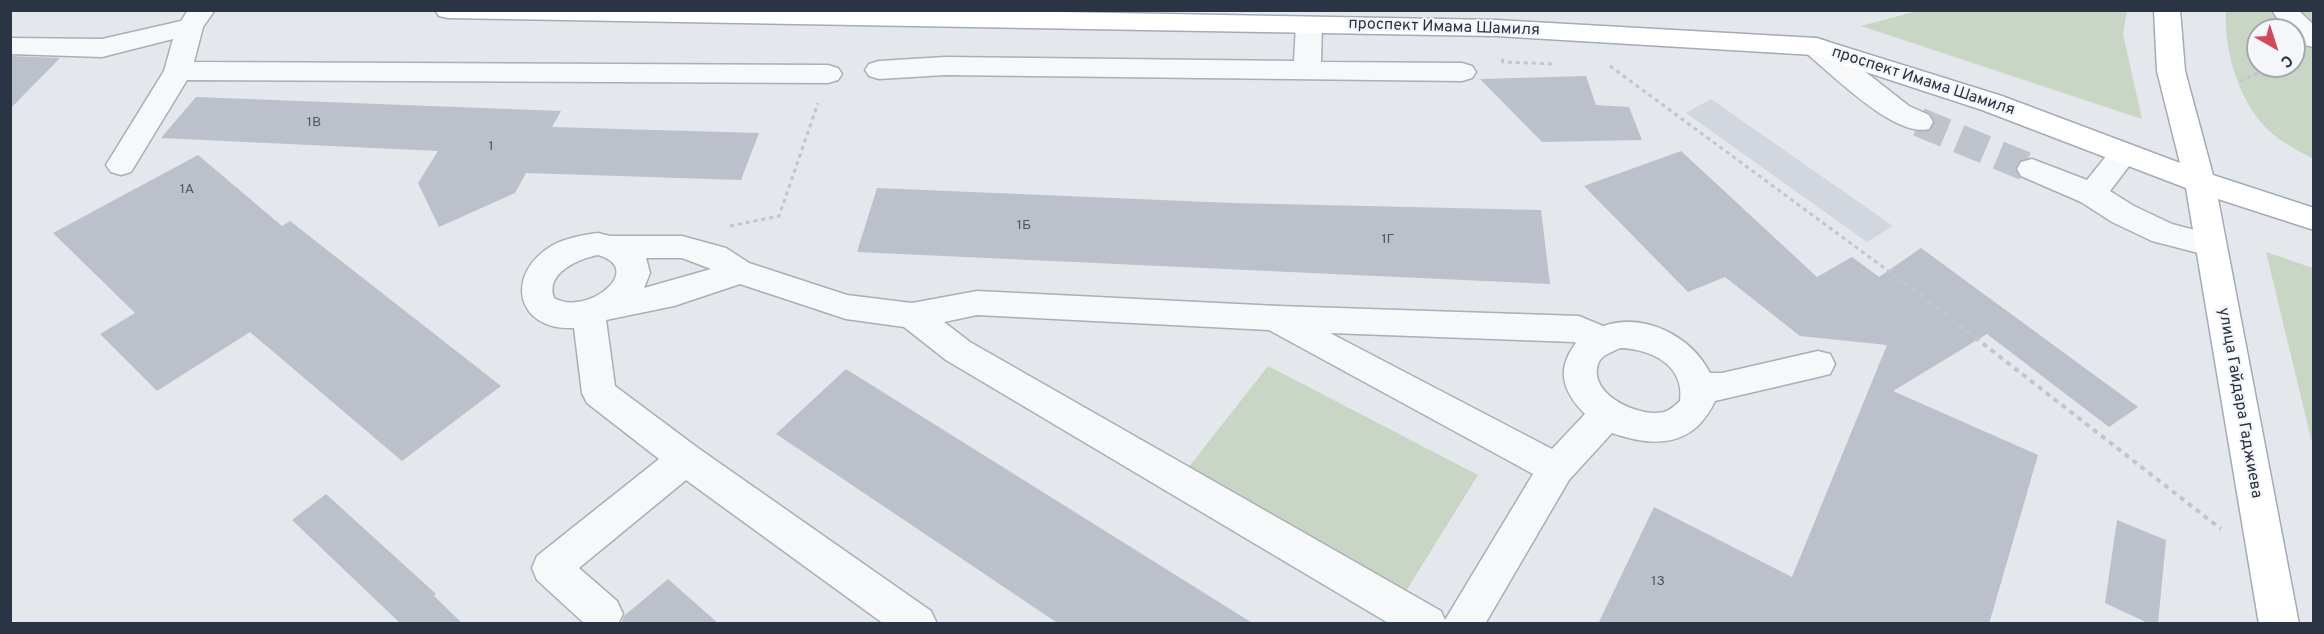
<!DOCTYPE html>
<html>
<head>
<meta charset="utf-8">
<style>
	body { margin:0 }
	#map { position:relative; width:2324px; height:634px; overflow:hidden; background:#e4e7ec; font-family:Overpass,sans-serif }
	canvas { display:block }
	.frame { position:absolute; inset:0; border:12px solid #2b3445; pointer-events:none }
	.north { position:absolute; left:2246px; top:18px; width:60px; height:60px; box-sizing:border-box; background:#f4f6f9; border:2px solid #a4a8b1; border-radius:50%; rotate:141deg; font-size:16px; font-weight:700; line-height:24px; text-align:center; color:#2b3445 }
	.north::after { content:''; display:block; margin:auto; width:21px; height:27px; background:#d1495b; clip-path:polygon(50% 0,100% 100%,50% 72%,0 100%) }
</style>
</head>
<body>
<div id="map">
<canvas width="2324" height="634"></canvas>
<div class="frame"></div>
<div class="north">С</div>
</div>
<script>
const c = document.querySelector('canvas').getContext('2d');
c.lineJoin = 'round';
function fillPath(path, color) {
  c.fillStyle = color;
  c.fill(path, 'evenodd');
}
function strokePath(path, color, width, dash) {
  c.strokeStyle = color;
  c.lineWidth = width;
  c.lineCap = dash ? 'butt' : 'round';
  c.setLineDash(dash || []);
  c.stroke(path);
}
function label(font, color, halo, rows, align = 'center') {
  c.font = font + ' Overpass,sans-serif';
  c.lineWidth = 4.5;
  c.setLineDash([]);
  c.textBaseline = 'middle';
  c.strokeStyle = halo;
  c.fillStyle = color;
  for (const [text, x, y, turn = 0] of rows) {
    c.save();
    c.translate(x, y);
    c.rotate((+turn || 0) * Math.PI / 180);
    c.textAlign = isNaN(turn) ? turn : align;
    if (halo) c.strokeText(text, 0, 0);
    c.fillText(text, 0, 0);
    c.restore();
  }
}
fillPath(new Path2D(`
	M1711,99L1893,226L1867,242L1686,113Z`), '#d2d6de');
fillPath(new Path2D(`
	M1917,11H2127L2123,34L2142,119L1861,26Z
	M2226,11H2313V159C2297,150 2279,141 2266,128C2238,99 2224,50 2226,11ZM2258,30H2294V66H2258Z
	M2266,252L2313,268V447Z
	M1268,366L1478,475L1403,596L1185,472Z`), '#c9d6c5');
fillPath(new Path2D(`
	M10,56L60,58L10,109Z
	M1586,76L1596,105L1629,107L1642,140L1542,142L1480,79Z
	M196,97L561,111L552,127L759,133L741,180L526,173L515,193L439,227L418,183L438,151L161,138Z
	M1681,151L1817,277L1852,257L1879,277L1921,248L2138,407L2109,427L1987,334L1893,391L2038,455L1989,624H1598L1654,507L1792,577L1887,345L1800,336L1725,277L1688,292L1584,186Z
	M198,155L282,226L290,221L501,386L402,461L250,332L157,391L100,334L135,313L53,233Z
	M877,188L1232,203L1541,210L1550,284L857,252Z
	M846,369L1254,624H1059L776,434Z
	M326,494L436,594L434,596L463,624H401L292,520Z
	M2117,520L2166,540L2158,624H2150L2105,603Z
	M668,579L719,624H621L624,616Z`), '#bbc0ca');
strokePath(new Path2D(`
	M1919,122L2032,169`), '#bfc3cb', 29, [29, 14]);
const minor = new Path2D(`
	M188,10H215L203,27L194,62L828,65L838,68L842,74L838,80L828,83L187,80L131,172L121,175L111,172L106,165L164,71L173,39L102,57L10,54V38L102,39L181,21Z
	M2272,10H2298L2314,25V47L2304,45L2294,37V30L2283,28Z
	M1309,17L1318,19L1322,25L1321,62L1462,63L1472,66L1476,72L1472,78L1462,81L945,75L879,79L869,76L865,70L869,64L879,61L945,57L1294,61L1296,25L1300,19Z
	M1816,38L1826,41L1909,106L1929,115L1933,122L1929,129C1895,138 1833,75 1806,53L1802,47L1806,41Z
	M2124,143L2134,146L2139,153L2110,191L2134,206L2172,224L2221,237L2226,245L2221,253L2210,256L2152,241L2112,222L2081,202L2021,176L2017,169L2021,162L2032,159L2087,180L2114,146Z
	M598,233L610,236H682L726,248L749,263L847,295L912,303L977,291L1278,306L1579,316L1603,326C1645,312 1691,336 1710,373H1722L1818,351L1830,354L1835,364L1830,374L1818,377L1715,401C1694,447 1655,448 1612,433L1569,480L1485,624H1390L946,360L904,327L846,319L740,284L674,306L606,320L615,386L698,448L931,611L937,624H884L686,480L579,568L617,601L623,614L618,624H585L537,580L532,568L537,556L659,459L587,403L582,393L574,328C515,331 504,273 553,245C566,238 583,235 598,233ZM598,255C647,269 587,317 554,298C545,273 578,259 598,255ZM646,258H682L711,269L644,288L650,273ZM977,315L1269,330L1533,474L1445,620L1441,611L970,342L944,322ZM1330,333L1574,342L1576,343C1556,369 1562,391 1585,414L1552,449ZM1620,348C1651,349 1685,365 1680,401C1675,405 1671,410 1664,412C1640,418 1588,395 1598,364C1601,355 1612,352 1620,348Z`);
const major = new Path2D(`
	M435,10H950L1496,20L1816,38L2002,96L2180,163L2157,71L2154,10H2180L2185,71L2213,175L2314,208V230L2218,199L2299,624H2259L2186,188L1982,110L1814,55L1496,36L448,18L439,16Z`);
strokePath(minor, '#a9aeb7', 3);
strokePath(major, '#a3abb8', 3);
strokePath(new Path2D(`
	M1502,59L1503,62L1555,64
	M1610,66L1906,284
	M2240,82L2271,66
	M730,226L779,216L818,103`), '#c2c5cb', 3, [4, 4]);
strokePath(new Path2D(`
	M1904,282L2221,529`), '#c2c5cb', 4, [5, 5]);
fillPath(minor, '#f7f8fa');
fillPath(major, '#fff');
label('14px', '#4f5766', null, [
	["1В",314,123],
	["1",491,147],
	["1А",187,190],
	["1Б",1024,226],
	["1Г",1388,240],
	["13",1658,582]
]);
label('16px', '#2b3445', '#f4f6f9', [
	["проспект Имама Шамиля",1444,28,2],
	["проспект Имама Шамиля",1923,82,18],
	["улица Гайдара Гаджиева",2239,403,80]
]);
</script>
</body>
</html>
